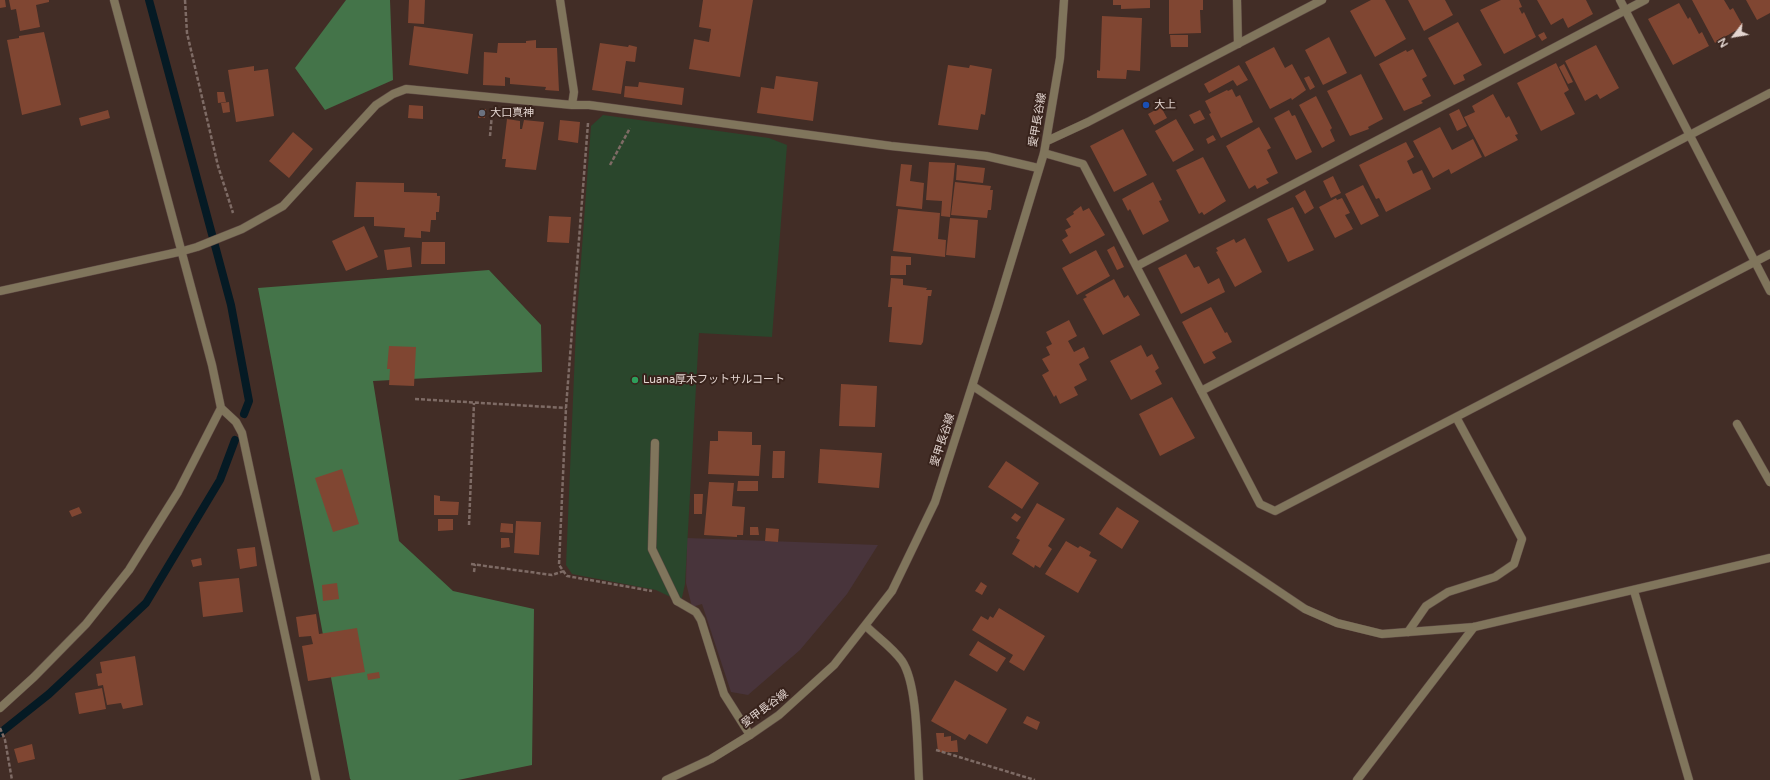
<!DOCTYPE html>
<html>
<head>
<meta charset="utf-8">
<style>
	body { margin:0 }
	#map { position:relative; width:1770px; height:780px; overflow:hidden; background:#422d26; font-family:"Varela Round",sans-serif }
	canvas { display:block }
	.north { position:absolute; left:1714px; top:16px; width:40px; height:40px; -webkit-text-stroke:3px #38231c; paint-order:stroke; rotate:239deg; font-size:11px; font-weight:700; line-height:16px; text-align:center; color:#e3d5d0 }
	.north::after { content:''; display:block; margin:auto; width:14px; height:18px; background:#e3d5d0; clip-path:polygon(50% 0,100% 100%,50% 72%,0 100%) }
</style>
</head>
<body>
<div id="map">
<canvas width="1770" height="780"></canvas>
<div class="north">N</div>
</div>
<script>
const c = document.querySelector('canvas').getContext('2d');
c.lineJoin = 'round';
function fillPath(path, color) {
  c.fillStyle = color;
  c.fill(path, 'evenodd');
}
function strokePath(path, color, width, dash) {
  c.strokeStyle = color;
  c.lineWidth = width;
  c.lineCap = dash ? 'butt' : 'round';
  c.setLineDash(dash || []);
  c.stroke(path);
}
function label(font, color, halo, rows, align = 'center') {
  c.font = font + ' "Varela Round","Noto Sans JP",sans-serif';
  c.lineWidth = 4;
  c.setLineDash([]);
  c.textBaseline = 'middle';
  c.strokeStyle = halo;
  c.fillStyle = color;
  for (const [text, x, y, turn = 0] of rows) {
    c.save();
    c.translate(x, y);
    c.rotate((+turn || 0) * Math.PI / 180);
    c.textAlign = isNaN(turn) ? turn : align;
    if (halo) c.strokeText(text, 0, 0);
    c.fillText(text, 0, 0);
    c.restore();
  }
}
fillPath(new Path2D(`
	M687,538L878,545L847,594L800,650L748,695L731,692L702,604L692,607L686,583Z`), '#48343b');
fillPath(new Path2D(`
	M603,115L769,138L787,145L772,337L699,333L685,584L681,602L656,590L572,574L566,565L576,328L591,126Z`), '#2a462c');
fillPath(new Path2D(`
	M346,0H390L393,80L325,110L295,68Z
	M489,270L541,325L542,372L373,381L399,541L453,591L534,609L532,765L458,780H351L350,779L258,288Z`), '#447449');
strokePath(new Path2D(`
	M149,0L231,305L249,401L244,414
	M0,733L49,694L146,603L220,480L235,440`), '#051a24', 8);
fillPath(new Path2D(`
	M0,0H5L6,7L0,8Z
	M9,0H49V2L36,5L40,27L20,31L16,9L11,10Z
	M409,0H425L424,24L408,23Z
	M703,0H753L740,77L689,69L694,39L709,42L711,29L699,27Z
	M1113,0H1150V8L1121,9V5H1113Z
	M1169,0H1203V10H1200L1201,33L1169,34Z
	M1371,0H1385L1406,39L1375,57L1350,11Z
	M1408,0H1445L1453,15L1424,31Z
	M1501,0H1519L1522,7L1519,8L1522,14L1524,12L1536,37L1504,54L1480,10Z
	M1537,0H1586L1593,14L1568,28L1563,18L1551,25Z
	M1692,0H1724L1730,10L1733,8L1743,26L1715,43Z
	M1746,0H1770V13L1757,20Z
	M1679,3L1688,19L1690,17L1699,34L1702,32L1709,46L1673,65L1648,19Z
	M1102,16L1142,18L1140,71L1127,70L1126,79L1097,78V70L1100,71Z
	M1458,22L1482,65L1463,75L1465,80L1454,85L1428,38Z
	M414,26L473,34L468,74L409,65Z
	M44,32L61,105L22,115L7,40L19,38V36Z
	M1544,32L1547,38L1542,41L1538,35Z
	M1170,35H1188V47H1171Z
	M1329,37L1347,73L1323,85L1305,50Z
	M536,40V48H557L559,91L545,90L546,87L510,84V78L505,77V86L483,85L484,52L497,53L498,43H526V41Z
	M600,43L628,47L629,45L637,47L635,62L626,61L621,94L592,90Z
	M1596,45L1619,88L1600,99L1597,94L1585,101L1565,61Z
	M1274,47L1285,68L1292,64L1306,90L1292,100L1291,98L1270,109L1245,62Z
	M1413,49L1427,76L1422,79L1431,96L1421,101L1423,103L1404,111L1379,64L1406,50L1407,52Z
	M1556,63L1569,90L1564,93L1575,114L1541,131L1517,83Z
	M1564,64L1573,82L1568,84L1559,67Z
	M948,65L969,68L970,65L992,69L985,115L981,114L978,130L938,125Z
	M1239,65L1248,80L1237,86L1233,80L1209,93L1204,84Z
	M254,66V71L268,69L274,116L236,122L228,70Z
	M1361,74L1383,119L1368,127L1369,129L1350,136L1327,91Z
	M776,76L818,82L813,121L757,113L761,87L774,89Z
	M1309,76L1315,87L1310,90L1304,78Z
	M639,82L684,88L682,105L624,97L625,86L638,87Z
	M1232,89L1236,97L1240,95L1253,122L1221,138L1209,114L1211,113L1205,101L1227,90L1228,91Z
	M217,92H224L226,102L218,103Z
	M1493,94L1506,118L1509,116L1518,134L1515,135L1518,140L1485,157L1464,117L1475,112L1472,106Z
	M1316,96L1332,128L1330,130L1335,141L1322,148L1299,105Z
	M229,102L230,112L223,113L221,103Z
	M409,105L423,106V119L408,118Z
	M1161,107L1167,118L1154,125L1148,114Z
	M479,109H486L485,118H478Z
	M1459,109L1467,126L1457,131L1449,114Z
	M108,110L110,118L81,126L79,118Z
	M1200,110L1205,119L1194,124L1189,115Z
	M1289,110L1292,116L1295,115L1312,152L1296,160L1274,118Z
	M507,119L520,121V129H522L524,120L544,122L536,170L505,167L506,159H502Z
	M1176,119L1194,150L1173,162L1155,131Z
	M560,120L580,122L578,143L558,140Z
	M1259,127L1271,148L1267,150L1278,173L1266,179L1269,183L1257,189L1255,185L1249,189L1226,146Z
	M1440,127L1452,150L1473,139L1482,157L1451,174L1449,169L1433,178L1413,141Z
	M1123,129L1147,175L1114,192L1090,146Z
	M293,132L313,149L289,178L269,161Z
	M1213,135L1216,140L1208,144L1206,139Z
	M1406,142L1414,157L1407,161L1413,174L1422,170L1431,189L1386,212L1379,198L1376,199L1359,165Z
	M1203,157L1226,201L1204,215L1202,212L1199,214L1176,170Z
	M929,162L955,163L950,217L941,216L942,201L926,200Z
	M901,164L912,165L910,181L924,183L922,209L896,206Z
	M957,165L985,168L983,183L956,180Z
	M1333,176L1341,193L1331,198L1323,181Z
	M356,182L404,183V192L437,193V196H440L439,212H436V220H431L430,232L421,231V238L404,237L405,228L374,226V217H354Z
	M955,182L991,186L990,190H993L991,210H988L987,218L951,215Z
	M1153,182L1162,200L1159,201L1169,221L1143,235L1130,209L1128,211L1122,199Z
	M1363,185L1379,216L1361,225L1345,194Z
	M1305,190L1314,208L1305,214L1295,196Z
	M1336,198L1337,200L1342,198L1350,213L1345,215L1353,229L1335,238L1319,207Z
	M1081,206L1083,211L1089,208L1105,235L1070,254L1062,240L1068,236L1065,230L1071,227L1066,219L1074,214L1073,212Z
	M1293,207L1314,250L1288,262L1267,219Z
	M898,209L940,213L938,239L946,240L945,257L893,251Z
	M549,216L571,217L569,243L547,242Z
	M950,218L978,220L975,258L946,255Z
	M364,226L378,257L346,271L332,241Z
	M1245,238L1262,272L1235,287L1216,252L1218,251L1216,248L1234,239L1236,243Z
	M422,242H445V264H421Z
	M1114,246L1124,267L1117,270L1107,250Z
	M410,247L412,267L387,270L384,250Z
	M1096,250L1110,276L1077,295L1062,268Z
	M1186,254L1194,268L1199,266L1208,284L1219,278L1225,292L1181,314L1158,268Z
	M891,256L911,257V265H906V275H890Z
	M891,278L903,279V285L927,288L926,290H932L931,296H928L923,342L921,345L889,342L892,307H888Z
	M1114,279L1124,298L1128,295L1140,315L1103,335L1083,299L1087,297L1085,295Z
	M1211,307L1225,333L1227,332L1232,342L1212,352L1216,358L1204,364L1182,322Z
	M1069,320L1077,336L1068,341L1074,352L1084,347L1089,358L1079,364L1087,380L1074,387L1078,395L1060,404L1056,395L1054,397L1042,375L1049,371L1042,359L1050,355L1046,347L1052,344L1046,332Z
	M1141,345L1147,357L1152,354L1159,368L1155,371L1162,384L1131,400L1110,361Z
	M389,346L416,347L414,386L389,385L390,369H387Z
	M841,384L877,386L875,427L839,426Z
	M1172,397L1195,438L1160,456L1139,414Z
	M718,431L752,432V445H761L759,476L708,474L710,441H718Z
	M820,449L882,453L879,488L818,483Z
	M773,451H785L784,478H772Z
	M1006,461L1039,483L1022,509L988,487Z
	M342,469L359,524L333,532L315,478Z
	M738,481H758V491H737Z
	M709,482L734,483L732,506L745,507L743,535H737V537L704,535Z
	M694,494H703L702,514H694Z
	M434,495L440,496V501L459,502L458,515H434Z
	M1037,503L1065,519L1048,546L1052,549L1040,568L1035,565L1034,568L1012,554L1020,540L1016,538Z
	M79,507L82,513L72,517L69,511Z
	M1117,507L1139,521L1122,549L1099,534Z
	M1015,513L1021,517L1017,522L1011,518Z
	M438,519H453V530L438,531Z
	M516,521L541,522L539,555L514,553Z
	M501,523L513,524V533L500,532Z
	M750,527H758L759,535H750Z
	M766,528L779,529L778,542L765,541Z
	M501,538H509L510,547L501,548Z
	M1066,541L1078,548L1080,546L1091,552L1089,556L1097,560L1078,593L1045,574Z
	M255,547L257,566L240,569L237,549Z
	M201,558L202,565L193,567L191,560Z
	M239,578L243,612L203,617L199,582Z
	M981,582L987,586L982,595L975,591Z
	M337,583L339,599L323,601L322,585Z
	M999,608L1045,636L1024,671L1009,662L1013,655L972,630L981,616L988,620L990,616L993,618Z
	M316,614L319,634L357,628L365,672L308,681L302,646L313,644L311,636L299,637L296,617Z
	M978,641L1006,658L997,672L969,655Z
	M135,656L143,705L123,709L121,703L107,705L103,685L98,686L96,674L102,673L100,662Z
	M379,672L380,678L368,680L367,674Z
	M955,680L1007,709L987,744L969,734L965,740L931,721Z
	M102,688L106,709L79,714L75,693Z
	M1027,716L1040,722L1037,730L1023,723Z
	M936,733H944V737L951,736V741L957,740L958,752H938Z
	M32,744L35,759L18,763L14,749Z`), '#804632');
const service = new Path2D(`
	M1737,424L1770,482
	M655,443L652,549L677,601`);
const minor = new Path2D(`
	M560,0L574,92L572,105
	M1237,0L1238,44
	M1620,0L1770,291
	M1044,153L1083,164L1260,504L1275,511L1770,254
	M1137,266L1645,0
	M0,291L183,251L197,247L242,229L283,206L376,105L393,94L406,89L572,105H589L891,146L986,156L1038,168
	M1201,391L1770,93
	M221,408L236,422L242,433L316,780
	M1634,591L1689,780
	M677,601L696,612L701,620L724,694L750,735
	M1408,632L1426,606L1448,592L1495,577L1514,564L1522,539L1456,417
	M0,708L34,677L86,624L129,570L178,492L221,408L212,365L114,0
	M1357,780L1474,627`);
const tertiary = new Path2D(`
	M1047,141L1088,122L1322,0
	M973,386L1305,609L1337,623L1382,634L1474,627L1770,558
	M866,626C877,637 893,648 902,661C918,685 917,750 919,780
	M666,780L711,759L750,735L779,715L834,665L892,591L935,502L997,308L1044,153L1060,58L1064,0`);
strokePath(service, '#5f4b45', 9);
strokePath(minor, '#5f4b45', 9);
strokePath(tertiary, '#5f4b45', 9);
strokePath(new Path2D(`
	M185,0L187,33L218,166L233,213
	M588,123L566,408L559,565L567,576L652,591
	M490,136L492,114
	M610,165L630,128
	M415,399L566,408
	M469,525L474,403
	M471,564L552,575L564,571
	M474,572L475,564
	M0,728L5,740L12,780
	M936,750L1035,780`), '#7e6b65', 2.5, [4, 2]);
strokePath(service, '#80755c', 8);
strokePath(minor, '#80755c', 8);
strokePath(tertiary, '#80755c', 8);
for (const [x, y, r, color] of [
	[1146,105,4,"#1a4fb4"],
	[482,113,4,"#6b7280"],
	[635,380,4,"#2e9e5b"]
]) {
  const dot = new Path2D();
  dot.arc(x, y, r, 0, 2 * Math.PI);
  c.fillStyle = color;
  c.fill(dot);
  strokePath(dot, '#38231c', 1.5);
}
label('11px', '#e3d5d0', '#38231c', [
	["大上",1154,105],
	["大口真神",490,113],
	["Luana厚木フットサルコート",643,380]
], 'left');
label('11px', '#e3d5d0', '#38231c', [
	["愛甲長谷線",1038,120,-80],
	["愛甲長谷線",943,440,-72],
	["愛甲長谷線",765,709,-37]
]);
</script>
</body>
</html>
